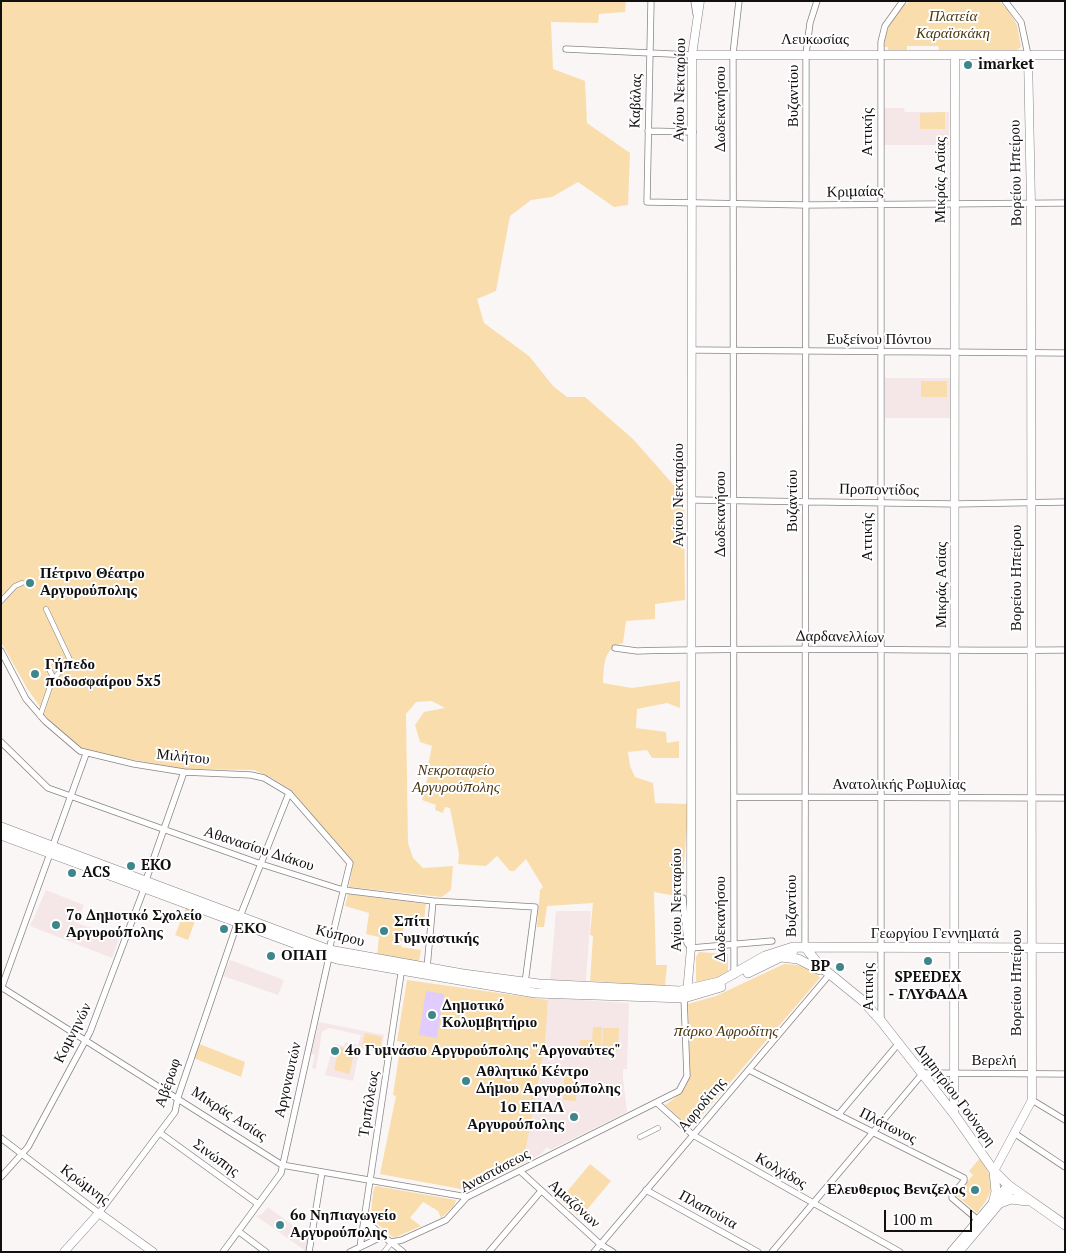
<!DOCTYPE html>
<html>
<head>
<meta charset="utf-8">
<style>
	body { margin:0 }
	#map { position:relative; width:1066px; height:1253px; overflow:hidden; background:#fbf6f6; font-family:"PT Serif",serif }
	canvas { display:block }
	.frame { position:absolute; inset:0; border:2px solid #110f0f; pointer-events:none }
	.scale { position:absolute; left:884px; top:1210px; width:88px; height:22px; box-sizing:border-box; border:2px solid #110f0f; border-top:0; padding-left:6px; font-size:15px; line-height:18px; white-space:nowrap; color:#110f0f; -webkit-text-stroke:4px #fff; paint-order:stroke }
</style>
</head>
<body>
<div id="map">
<canvas width="1066" height="1253"></canvas>
<div class="frame"></div>
<div class="scale">100 m</div>
</div>
<script>
const c = document.querySelector('canvas').getContext('2d');
c.lineJoin = 'round';
function fillPath(path, color) {
  c.fillStyle = color;
  c.fill(path, 'evenodd');
}
function strokePath(path, color, width, dash) {
  c.strokeStyle = color;
  c.lineWidth = width;
  c.lineCap = dash ? 'butt' : 'round';
  c.setLineDash(dash || []);
  c.stroke(path);
}
function label(font, color, halo, rows, align = 'center') {
  c.font = font + ' "PT Serif",serif';
  c.lineWidth = 4;
  c.setLineDash([]);
  c.textBaseline = 'middle';
  c.strokeStyle = halo;
  c.fillStyle = color;
  for (const [text, x, y, turn = 0] of rows) {
    c.save();
    c.translate(x, y);
    c.rotate((+turn || 0) * Math.PI / 180);
    c.textAlign = isNaN(turn) ? turn : align;
    if (halo) c.strokeText(text, 0, 0);
    c.fillText(text, 0, 0);
    c.restore();
  }
}
fillPath(new Path2D(`
	M884,108H904L905,112H949V145H884Z
	M885,378H950V418H885Z
	M46,890L84,905L77,923L119,938L112,958L30,926Z
	M556,911H591L586,981L550,980Z
	M230,960L284,980L278,995L223,976Z
	M548,998L629,1003L627,1069H623V1078L627,1112L550,1150L547,1147L541,1154L523,1164L545,1046Z
	M319,1022L384,1035L381,1052L360,1048L353,1081L325,1075L333,1047L336,1044L344,1046L345,1042L358,1045L361,1035L329,1028L325,1030L322,1032L316,1069L312,1068L315,1055L311,1054Z
	M268,1207L310,1238L307,1252L256,1216L262,1214Z`), '#f5e7e8');
fillPath(new Path2D(`
	M1,1H626L625,12L599,14L598,23L551,22L553,69L585,81L587,123L630,153L628,205L614,207L578,182L552,197L531,200L510,216L496,291L477,299L484,323L529,356L553,386L567,397H585L633,439L678,490L684,491L685,600L655,604V619L626,621L623,643C603,648 604,666 603,683L632,688L680,681V708L667,703L637,709L636,728L666,732L667,743L679,741V758H652L647,750L628,752L630,766L635,777L653,783L655,803L689,804L681,897L654,892L656,965H667L665,986L590,981L593,936L590,935L593,903L547,906L544,927H537L540,890L543,887L526,859L514,871H510L497,856L486,866L458,864L459,854L450,808L445,807L443,813L435,810L436,805L422,800L429,772L423,769L424,766H428L432,746L420,742L415,725L424,712L445,708L432,701L416,702L406,714L408,843L413,858L423,868L453,866L451,890L442,897L349,887L353,862L291,790L272,778L254,770L185,769L89,752L77,746L38,709L40,707L27,688L1,642Z
	M910,1H999L1009,11L1017,25L1021,47L1017,50H939L938,46H907V50H888V47H884C885,28 895,11 910,1Z
	M945,112V129H920V113Z
	M921,381H947V397H921Z
	M348,894L426,904L423,928L404,925L401,947L421,950L419,962L377,956L379,937L366,934L369,913L345,906Z
	M186,908L198,913L188,940L175,935Z
	M699,952L728,954V972L713,980L696,984V957Z
	M784,964C797,964 813,967 820,978L691,1128L665,1105C678,1096 686,1090 690,1075L688,1004L716,996Z
	M407,980L548,1000L545,1046L523,1164L466,1190L380,1174L396,1096L393,1095L401,1042L397,1041Z
	M593,1027H602L601,1054L580,1053V1040H592Z
	M603,1028H619L618,1051L602,1050Z
	M365,1033L382,1037L380,1049L362,1045Z
	M197,1043L245,1062L241,1077L191,1057Z
	M339,1047L355,1050L349,1074L334,1070Z
	M564,1075H577L576,1101L563,1100Z
	M980,1158C996,1182 995,1191 977,1213L956,1195L973,1175L969,1171Z
	M590,1164L611,1181L580,1218L560,1200Z
	M376,1186L456,1200L454,1206L441,1218L438,1211L423,1202L410,1218L421,1226L394,1238C370,1218 369,1220 374,1188Z`), '#f9ddad');
fillPath(new Path2D(`
	M426,991L444,994L437,1038L419,1035Z`), '#e0ccfe');
const pedestrian = new Path2D(`
	M1,601L15,586L22,583
	M50,671L54,679
	M40,716L52,681L70,660L46,609
	M640,1137L658,1128
	M384,1252L392,1242`);
const minor = new Path2D(`
	M651,1L647,202L806,205L1065,203
	M694,1L696,14
	M1005,1L1021,22L1028,55
	M566,49L692,55
	M648,131L693,132
	M693,350L1065,353
	M693,500L955,504L1065,502
	M615,648L637,651C780,647 922,651 1065,650
	M1,651L26,699L45,721L80,751L134,764L184,772L251,775L264,778L289,793L350,863L329,950
	M1,742L48,788L261,864L343,890L433,901L535,907L525,983
	M734,797L1065,798
	M146,880L184,772
	M683,898L687,943L691,948L772,941
	M805,947L806,54L810,23L817,1
	M427,968L433,901
	M734,975L733,54L739,1
	M1,987L282,1165L467,1197
	M1,989L86,754
	M881,1021V42L885,26L903,1
	M749,1070L964,1178V1181L952,1195V1198L978,1220
	M1032,1100L1065,1120
	M657,1103L693,1135L900,1252
	M838,1115L899,1043
	M160,1133L258,1204
	M1014,1133L1065,1167
	M1,1138L99,1213L175,1112L178,1097L237,924L289,793
	M520,1171L600,1244L613,1252
	M1,1177L28,1147L90,1032L144,889
	M646,1190L758,1252
	M364,1219L383,1236
	M238,1231L266,1252
	M392,1242L402,1240L446,1220L467,1197L679,1091L687,1076L684,998
	M360,1247L402,967
	M223,1252L281,1173L329,957
	M309,1252L322,1172
	M350,1252L383,1236L403,1252
	M489,1252L541,1191
	M594,1252L829,975
	M772,1252L923,1073L1065,1074`);
const tertiary = new Path2D(`
	M692,55H1065
	M687,993L691,948L692,55L700,1
	M954,1114L955,55
	M994,1171L1032,1100L1031,204L1028,55
	M64,1252L99,1213L153,1252
	M951,1252L1008,1185
	M959,1252L1012,1189`);
const secondary = new Path2D(`
	M1,827L329,950L463,974L539,984L680,991L719,982L765,956L793,947L1065,948
	M1,835L337,959L535,993L684,998L721,987
	M805,947L820,966L863,1001L881,1021L954,1114L994,1171L1008,1185L1065,1225
	M781,957L798,959L820,970
	M748,973L793,951
	M993,1203L996,1192L994,1171
	M1000,1203L1011,1199L1027,1201`);
strokePath(pedestrian, '#898485', 5.5);
strokePath(minor, '#898485', 7);
strokePath(tertiary, '#898485', 9);
strokePath(secondary, '#898485', 10);
strokePath(pedestrian, '#fff', 4.5);
strokePath(minor, '#fff', 5.5);
strokePath(tertiary, '#fff', 8);
strokePath(secondary, '#fff', 9);
for (const [x, y, r, color] of [
	[968,65,5,"#3e868a"],
	[30,583,5,"#3e868a"],
	[35,674,5,"#3e868a"],
	[131,866,5,"#3e868a"],
	[72,873,5,"#3e868a"],
	[56,925,5,"#3e868a"],
	[224,929,5,"#3e868a"],
	[384,931,5,"#3e868a"],
	[271,956,5,"#3e868a"],
	[928,961,5,"#3e868a"],
	[840,967,5,"#3e868a"],
	[432,1015,5,"#3e868a"],
	[335,1051,5,"#3e868a"],
	[466,1081,5,"#3e868a"],
	[574,1117,5,"#3e868a"],
	[975,1190,5,"#3e868a"],
	[280,1225,5,"#3e868a"]
]) {
  const dot = new Path2D();
  dot.arc(x, y, r, 0, 2 * Math.PI);
  c.fillStyle = color;
  c.fill(dot);
  strokePath(dot, '#fff', 2);
}
label('italic 15px', '#4b3711', '#fff', [
	["Πλατεία",953,17],
	["Καραϊσκάκη",953,34],
	["Νεκροταφείο",456,771],
	["Αργυρούπολης",456,788],
	["πάρκο Αφροδίτης",726,1032]
]);
label('15px', '#110f0f', '#fff', [
	["Λευκωσίας",815,40],
	["Αγίου Νεκταρίου",680,90,-89],
	["Βυζαντίου",794,96,-90],
	["Καβάλας",636,101,-88],
	["Δωδεκανήσου",721,109,-90],
	["Αττικής",868,132,-90],
	["Βορείου Ηπείρου",1016,173,-91],
	["Μικράς Ασίας",941,180,-90],
	["Κριμαίας",855,192,-1],
	["Ευξείνου Πόντου",879,340],
	["Προποντίδος",879,490,1],
	["Αγίου Νεκταρίου",679,495,-90],
	["Βυζαντίου",793,501,-90],
	["Δωδεκανήσου",721,514,-90],
	["Αττικής",868,537,-90],
	["Βορείου Ηπείρου",1017,578,-90],
	["Μικράς Ασίας",942,585,-90],
	["Δαρδανελλίων",840,637,1],
	["Μιλήτου",183,757,6],
	["Ανατολικής Ρωμυλίας",899,785],
	["Αθανασίου Διάκου",259,849,18],
	["Αγίου Νεκταρίου",677,900,-90],
	["Βυζαντίου",792,906,-90],
	["Δωδεκανήσου",721,919,-90],
	["Γεωργίου Γεννηματά",935,934],
	["Κύπρου",340,936,14],
	["Βορείου Ηπείρου",1017,983,-90],
	["Αττικής",869,987,-90],
	["Κομνηνών",73,1033,-63],
	["Βερελή",994,1061],
	["Αργοναυτών",288,1080,-77],
	["Αβέρωφ",168,1083,-71],
	["Δημητρίου Γούναρη",955,1095,53],
	["Τριπόλεως",369,1104,-81],
	["Αφροδίτης",702,1105,-50],
	["Μικράς Ασίας",229,1114,33],
	["Πλάτωνος",888,1126,27],
	["Σινώπης",216,1158,36],
	["Αναστάσεως",495,1171,-28],
	["Κολχίδος",781,1171,30],
	["Κρώμνης",85,1185,37],
	["Αμαζόνων",574,1204,42],
	["Πλαπούτα",708,1210,29]
]);
label('bold 15px', '#110f0f', '#fff', [
	["imarket",978,65],
	["Πέτρινο Θέατρο",40,574],
	["Αργυρούπολης",40,591],
	["Γήπεδο",45,665],
	["ποδοσφαίρου 5x5",45,682],
	["EKO",141,866],
	["ACS",82,873],
	["7ο Δημοτικό Σχολείο",66,916],
	["Αργυρούπολης",66,933],
	["Σπίτι",394,922],
	["Γυμναστικής",394,939],
	["ΕΚΟ",234,929],
	["ΟΠΑΠ",281,956],
	["BP",830,967,"right"],
	["SPEEDEX",928,978,"center"],
	["- ΓΛΥΦΑΔΑ",928,995,"center"],
	["Δημοτικό",442,1006],
	["Κολυμβητήριο",442,1023],
	["4ο Γυμνάσιο Αργυρούπολης \"Αργοναύτες\"",345,1051],
	["Αθλητικό Κέντρο",476,1072],
	["Δήμου Αργυρούπολης",476,1089],
	["1o ΕΠΑΛ",564,1108,"right"],
	["Αργυρούπολης",564,1125,"right"],
	["Ελευθεριος Βενιζελος",965,1190,"right"],
	["6ο Νηπιαγωγείο",290,1216],
	["Αργυρούπολης",290,1233]
], 'left');
</script>
</body>
</html>
